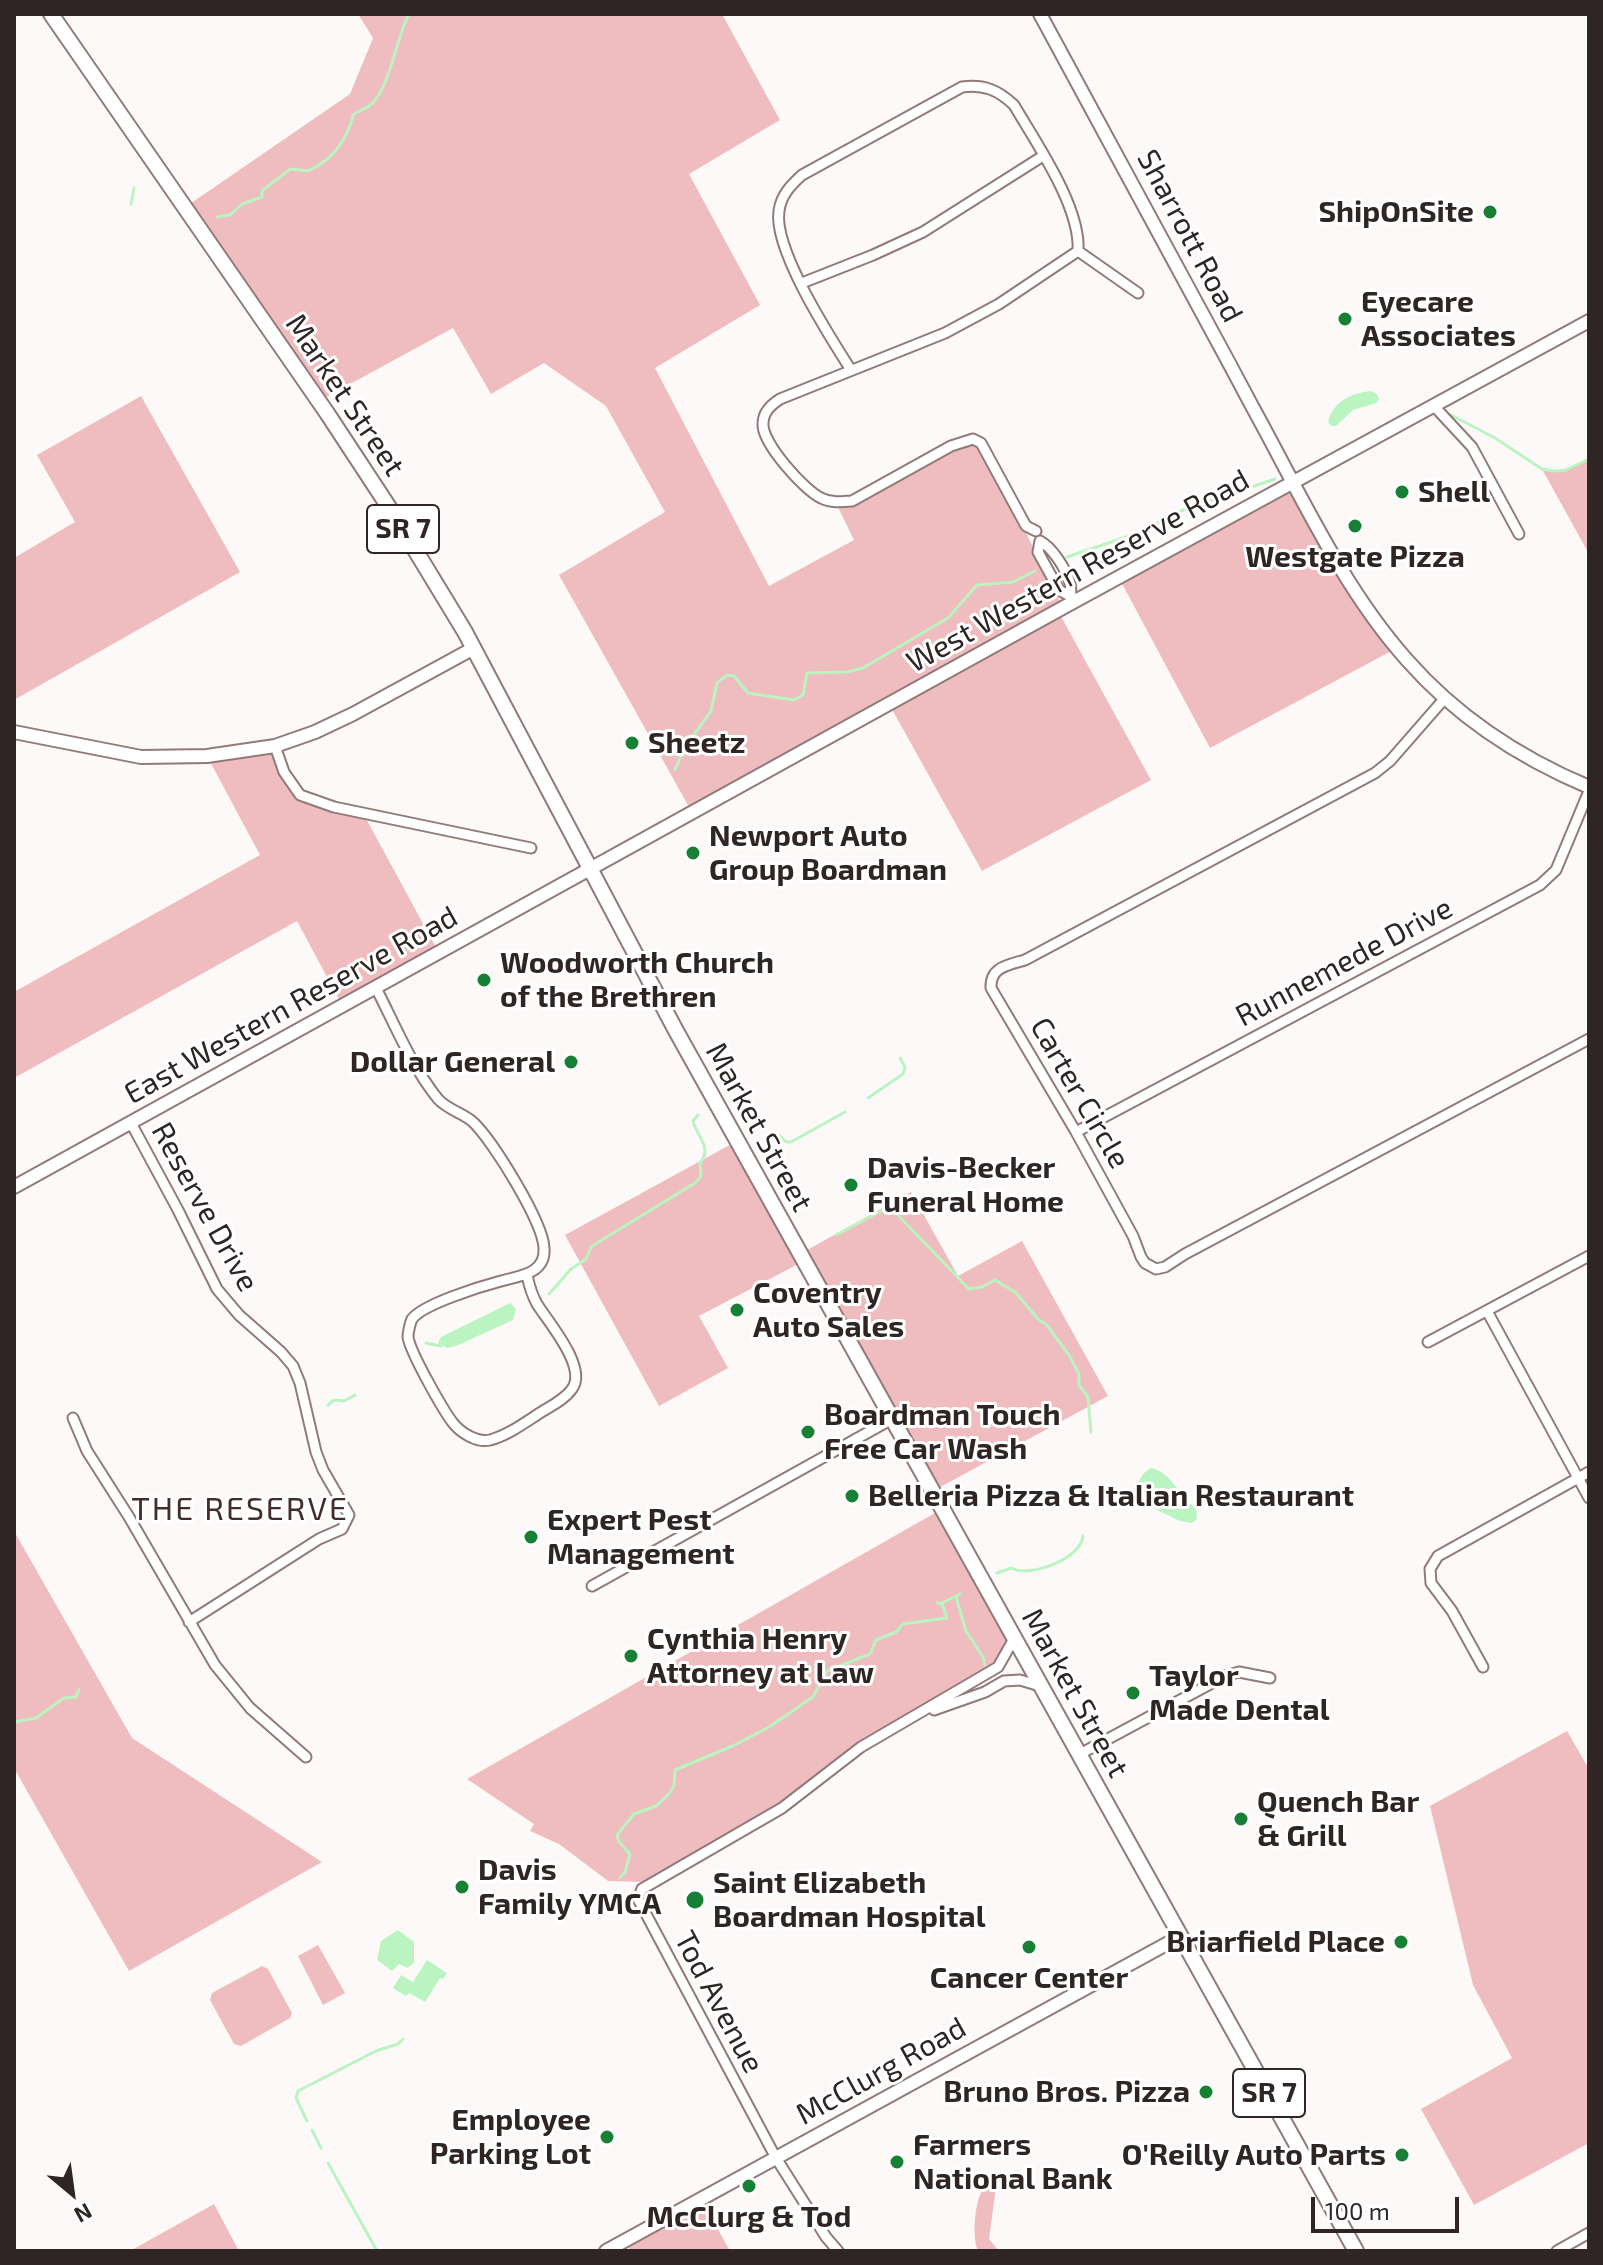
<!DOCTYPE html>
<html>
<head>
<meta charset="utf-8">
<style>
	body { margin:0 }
	#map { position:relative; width:1603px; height:2265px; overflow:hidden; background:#fef9f9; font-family:"Exo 2",sans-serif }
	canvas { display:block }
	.frame { position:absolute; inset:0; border:16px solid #2f2525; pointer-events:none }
	.north { position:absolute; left:32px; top:2153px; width:80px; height:80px; -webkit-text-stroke:6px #fff; paint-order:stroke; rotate:151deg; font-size:22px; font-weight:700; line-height:32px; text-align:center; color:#2f2525 }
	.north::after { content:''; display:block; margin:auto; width:28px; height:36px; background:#2f2525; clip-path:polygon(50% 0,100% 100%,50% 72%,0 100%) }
	.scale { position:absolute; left:1311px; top:2197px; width:148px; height:36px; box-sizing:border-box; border:4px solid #2f2525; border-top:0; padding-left:10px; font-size:24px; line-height:28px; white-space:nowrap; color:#2f2525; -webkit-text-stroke:6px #fff; paint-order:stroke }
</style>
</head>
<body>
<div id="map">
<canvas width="1603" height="2265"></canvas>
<div class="frame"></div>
<div class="north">N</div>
<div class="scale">100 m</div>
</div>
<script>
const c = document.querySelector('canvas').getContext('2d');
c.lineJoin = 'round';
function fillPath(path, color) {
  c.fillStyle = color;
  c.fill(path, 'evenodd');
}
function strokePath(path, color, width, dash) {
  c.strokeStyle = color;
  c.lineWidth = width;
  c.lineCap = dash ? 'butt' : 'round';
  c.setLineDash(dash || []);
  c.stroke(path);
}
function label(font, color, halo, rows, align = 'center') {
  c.font = font + ' "Exo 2",sans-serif';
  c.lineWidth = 6;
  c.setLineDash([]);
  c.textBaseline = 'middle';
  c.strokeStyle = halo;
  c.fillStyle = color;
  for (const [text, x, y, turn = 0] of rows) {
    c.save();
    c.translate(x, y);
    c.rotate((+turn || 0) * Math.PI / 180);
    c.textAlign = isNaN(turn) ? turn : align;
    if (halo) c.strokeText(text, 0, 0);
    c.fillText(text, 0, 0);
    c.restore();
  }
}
fillPath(new Path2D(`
	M358,14H722L780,120L689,174L760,305L655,368L769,586L854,540L836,503L852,501L951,446L981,443L1063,607L1058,611L1151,780L982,871L889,704L693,814L559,575L665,512L606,406L544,363L491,394L453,328L319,401L184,208L350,94L373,38Z
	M141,396L240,572L14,700V558L75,522L37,455Z
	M1589,459V554L1542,469C1561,473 1573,467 1589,459Z
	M1294,483L1397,648L1210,748L1119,578Z
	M275,746L300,795L363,813L439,953L343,1007L297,921L14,1078V992L260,855L207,756Z
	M737,1141L800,1254L911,1192L958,1276L1022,1241L1108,1396L933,1491L804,1261L699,1316L728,1368L659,1406L565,1235Z
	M942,1509L1015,1637L995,1666L855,1745L807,1783L738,1830L643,1882L608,1881L559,1844L530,1831L534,1824L467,1779Z
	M14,1531L132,1738L322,1862L129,1971L14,1768Z
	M1567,1731L1589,1769V2143L1474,2205L1421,2109L1512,2058L1473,1985L1430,1806Z
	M318,1945L345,1993L323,2005L298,1956Z
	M262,1966L268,1969L292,2013L290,2018L241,2046L234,2044L210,2000L212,1993Z
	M989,2181L996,2187L989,2239L999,2251H978C971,2236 975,2190 989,2181Z
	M701,2199L730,2251H631L625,2241Z
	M214,2204L239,2251H130Z`), '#efbdbf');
fillPath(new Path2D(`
	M1371,391L1377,394L1379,399L1376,403L1353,410L1336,426H1331L1328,422C1333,402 1351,393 1371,391Z
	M510,1303L516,1309L513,1320L456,1346L447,1348L438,1343L441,1337Z
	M1151,1468C1172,1472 1179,1497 1196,1508L1197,1519L1192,1523L1180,1521L1134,1499C1136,1487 1139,1474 1151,1468Z
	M398,1930L414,1942V1963L407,1968L399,1964L392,1971L377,1960L381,1941Z
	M427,1960L447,1973L443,1979L440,1978L425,2002L409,1993L406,1996L393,1988L401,1975L413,1982Z`), '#baf4c0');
strokePath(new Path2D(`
	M131,204L134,188
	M217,217L230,215L242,204L262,197V191L290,169C296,169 304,172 310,170C332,160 348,139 353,115C358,110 364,110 369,106C390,91 396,37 409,14
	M14,412L15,410
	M1451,415L1495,438L1542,469L1554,471L1566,470L1589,459
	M1067,557L1147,530L1169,515L1275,479
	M675,770L685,747L711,711L717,683L727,675L734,676L748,693L794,700L803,695L807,673L847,672L863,668L948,618L977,585L1013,582L1035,571
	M868,1098L903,1074L905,1067L900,1058
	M779,1135L786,1142H791L845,1112
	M836,1235L887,1208L894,1211L969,1289L982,1287L995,1280L1015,1292L1039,1320L1046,1324L1069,1355L1079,1374V1385L1088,1397L1091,1432
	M549,1294L571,1269L586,1259L592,1246L695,1183L701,1176L700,1163C713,1148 697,1137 693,1121L698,1115
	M426,1343L441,1346
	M328,1405L334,1400L344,1401L355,1395
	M997,1573L1011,1568C1030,1578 1081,1559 1083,1536
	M956,1597L966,1631L983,1657L985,1665
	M937,1602L940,1604L960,1594
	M14,1722L36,1718L64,1698L76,1697L79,1689
	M620,1878L625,1872L630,1854L619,1842L617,1835L634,1814L656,1806L668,1795L674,1786L675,1770L735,1745L769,1727L813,1697L827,1671L870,1654L876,1640L896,1632L903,1624L947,1618L942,1603
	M307,2121L296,2098L298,2091L376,2051L398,2044L403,2039
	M312,2130L321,2148
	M328,2163L377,2251`), '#baf4c0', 3);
const street = new Path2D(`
	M802,283L873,255L923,232L1043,156
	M851,370C830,337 773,249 779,211C781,195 791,185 802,175L962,87C984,84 998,90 1014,105C1036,143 1081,207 1078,251L1138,293
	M1434,406L1472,447L1519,534
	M1036,531L1026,526L981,443L973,439L951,446L852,501C841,502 831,503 821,498C804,490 762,443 763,424C763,412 771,405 780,399L945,333L999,304L1078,251
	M1070,596L1059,590L1038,552L1040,541C1052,547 1066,569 1070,583C1072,591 1069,595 1073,602
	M1445,698L1390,761L1375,773L1025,960C1008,965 990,967 991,988L1076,1132L1133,1236L1141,1257L1145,1263L1156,1269L1165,1267L1185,1254L1589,1039
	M275,746L284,772L300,795L334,807L531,848
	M376,988C395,1025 412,1067 438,1099C448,1110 463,1113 473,1122C493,1141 543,1222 544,1248C546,1274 519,1276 501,1281C482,1286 423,1304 412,1319C410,1323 408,1333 408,1337C410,1352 443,1410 453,1423C461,1433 477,1443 490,1440C509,1435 527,1421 543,1411C553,1405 565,1399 572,1389C588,1368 549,1323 537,1304C532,1295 529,1285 527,1275
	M131,1123L178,1210L217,1289L239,1315L281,1352L293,1366L300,1383L316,1452L323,1470L349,1515L342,1529L319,1539L189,1622
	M1076,1132L1540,885L1556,870L1589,791
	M1487,1311L1589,1498
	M1428,1342L1589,1256
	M73,1418L87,1451L129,1517L215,1665L250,1708L306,1757
	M592,1586L892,1419
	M1483,1667L1452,1611L1431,1583L1430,1569L1438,1556L1589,1472
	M934,1710L985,1692L1004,1681L1020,1680L1040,1686
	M1080,1754L1225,1676L1239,1672L1270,1678
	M838,2251L826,2237L776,2158L638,1899L642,1889L782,1808L861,1747L998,1667L1015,1637
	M1557,2251L1589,2233`);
const secondary = new Path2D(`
	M1040,14C1111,145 1183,276 1253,408C1300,493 1342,587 1407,660C1457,717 1520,758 1589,787
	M14,732L141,757L207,756L275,746L315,732L353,714L474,648
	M14,1187L1066,606L1589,321
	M606,2251L1181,1936`);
const primary = new Path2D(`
	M51,14L327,413L394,515L465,632L675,1029L1356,2251`);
strokePath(street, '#917a7a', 13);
strokePath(secondary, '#917a7a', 16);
strokePath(primary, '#917a7a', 18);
strokePath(street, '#fff', 9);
strokePath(secondary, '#fff', 12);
strokePath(primary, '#fff', 14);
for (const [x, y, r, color] of [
	[1490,212,8,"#178035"],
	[1345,319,8,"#178035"],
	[1402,492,8,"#178035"],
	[1355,526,8,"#178035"],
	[632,743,8,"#178035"],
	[693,853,8,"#178035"],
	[484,980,8,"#178035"],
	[571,1062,8,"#178035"],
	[851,1185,8,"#178035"],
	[737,1310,8,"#178035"],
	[808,1432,8,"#178035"],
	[852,1496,8,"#178035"],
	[531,1537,8,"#178035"],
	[631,1656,8,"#178035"],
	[1133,1693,8,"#178035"],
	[1241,1819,8,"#178035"],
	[462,1887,8,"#178035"],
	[695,1900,10,"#178035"],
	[1401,1942,8,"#178035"],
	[1029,1947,8,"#178035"],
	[1206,2092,8,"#178035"],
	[607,2137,8,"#178035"],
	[1402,2155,8,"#178035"],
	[897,2162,8,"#178035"],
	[749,2186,8,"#178035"]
]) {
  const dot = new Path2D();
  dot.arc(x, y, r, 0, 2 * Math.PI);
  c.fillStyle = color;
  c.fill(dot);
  strokePath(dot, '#fff', 3);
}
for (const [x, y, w] of [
	[403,529,72],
	[1269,2093,72]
]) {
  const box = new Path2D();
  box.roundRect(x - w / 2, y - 24, w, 48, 6);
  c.fillStyle = '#fff';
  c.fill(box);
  strokePath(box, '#2f2525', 2);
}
label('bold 28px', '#2f2525', null, [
	["SR 7",403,529],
	["SR 7",1269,2093]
]);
label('bold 30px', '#2f2525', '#fff', [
	["ShipOnSite",1474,212,"right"],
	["Eyecare",1361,302],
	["Associates",1361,336],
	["Shell",1418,492],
	["Westgate Pizza",1355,557,"center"],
	["Sheetz",648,743],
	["Newport Auto",709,836],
	["Group Boardman",709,870],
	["Woodworth Church",500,963],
	["of the Brethren",500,997],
	["Dollar General",555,1062,"right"],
	["Davis-Becker",867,1168],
	["Funeral Home",867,1202],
	["Coventry",753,1293],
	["Auto Sales",753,1327],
	["Boardman Touch",824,1415],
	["Free Car Wash",824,1449],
	["Belleria Pizza & Italian Restaurant",868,1496],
	["Expert Pest",547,1520],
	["Management",547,1554],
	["Cynthia Henry",647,1639],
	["Attorney at Law",647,1673],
	["Taylor",1149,1676],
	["Made Dental",1149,1710],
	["Quench Bar",1257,1802],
	["& Grill",1257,1836],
	["Davis",478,1870],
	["Family YMCA",478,1904],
	["Saint Elizabeth",713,1883],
	["Boardman Hospital",713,1917],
	["Briarfield Place",1385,1942,"right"],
	["Cancer Center",1029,1978,"center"],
	["Bruno Bros. Pizza",1190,2092,"right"],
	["Employee",591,2120,"right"],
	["Parking Lot",591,2154,"right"],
	["Farmers",913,2145],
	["National Bank",913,2179],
	["O'Reilly Auto Parts",1386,2155,"right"],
	["McClurg & Tod",749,2217,"center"]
], 'left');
label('30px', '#2f2525', '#fff', [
	["Sharrott Road",1190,236,62],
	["Market Street",345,395,56],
	["West Western Reserve Road",1078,571,-29],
	["Runnemede Drive",1344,962,-28],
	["East Western Reserve Road",291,1005,-29],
	["Carter Circle",1080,1093,60],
	["Market Street",759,1127,61],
	["Reserve Drive",205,1207,61],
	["Market Street",1075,1693,61],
	["Tod Avenue",719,2002,62],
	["McClurg Road",881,2071,-29]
]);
c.letterSpacing = '2px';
label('32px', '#412d2e', '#fff', [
	["THE RESERVE",240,1509]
]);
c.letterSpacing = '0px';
</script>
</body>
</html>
